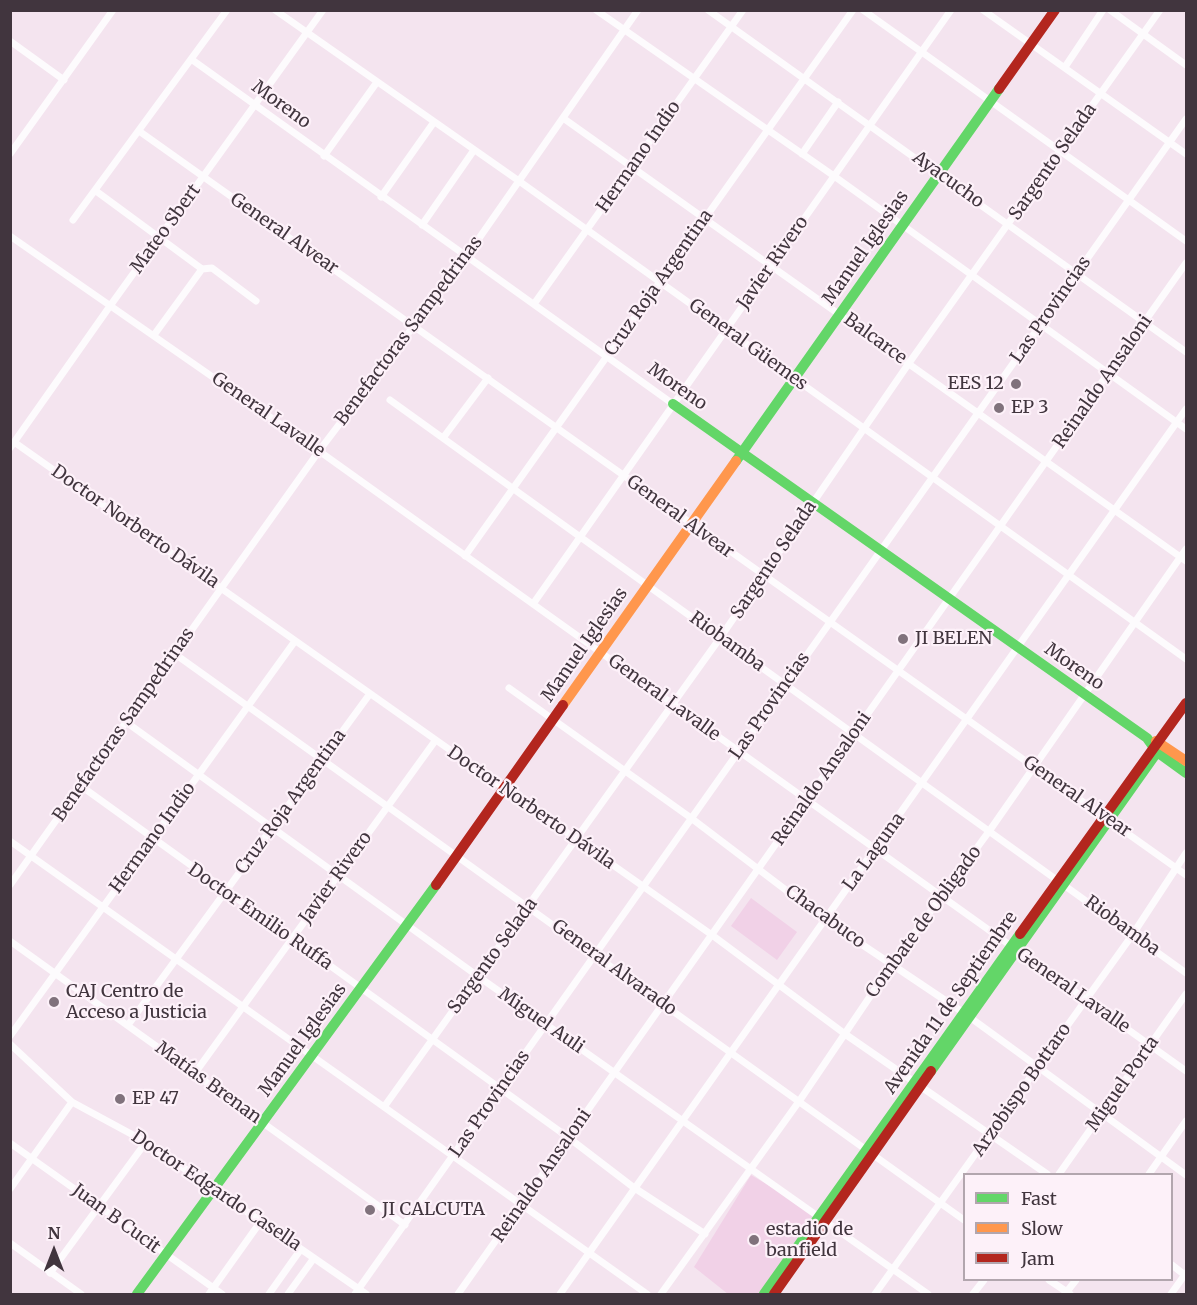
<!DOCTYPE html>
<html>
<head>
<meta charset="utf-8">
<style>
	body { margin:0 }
	#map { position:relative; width:1197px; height:1305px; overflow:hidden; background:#f4e4ef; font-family:Merriweather,serif }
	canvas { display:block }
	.frame { position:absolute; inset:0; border:12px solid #41353e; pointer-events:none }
	.legend { position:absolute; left:963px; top:1173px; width:210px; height:108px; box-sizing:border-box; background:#fdf1f9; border:2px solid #b2a6ae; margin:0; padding:8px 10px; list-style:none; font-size:18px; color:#41353e }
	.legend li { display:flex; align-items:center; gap:12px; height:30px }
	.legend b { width:30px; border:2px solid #b2a6ae }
	.north { position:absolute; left:24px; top:1221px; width:60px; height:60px; -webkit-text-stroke:4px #fdf1f9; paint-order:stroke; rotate:0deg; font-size:16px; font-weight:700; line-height:24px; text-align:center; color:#41353e }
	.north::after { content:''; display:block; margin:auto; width:21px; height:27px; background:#41353e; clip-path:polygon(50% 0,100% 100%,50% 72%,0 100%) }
</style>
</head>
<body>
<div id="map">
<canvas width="1197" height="1305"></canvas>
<div class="frame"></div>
<ul class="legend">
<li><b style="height:8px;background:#63d668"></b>Fast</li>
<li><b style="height:8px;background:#ff974d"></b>Slow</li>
<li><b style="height:8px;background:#b3261e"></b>Jam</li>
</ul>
<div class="north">N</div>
</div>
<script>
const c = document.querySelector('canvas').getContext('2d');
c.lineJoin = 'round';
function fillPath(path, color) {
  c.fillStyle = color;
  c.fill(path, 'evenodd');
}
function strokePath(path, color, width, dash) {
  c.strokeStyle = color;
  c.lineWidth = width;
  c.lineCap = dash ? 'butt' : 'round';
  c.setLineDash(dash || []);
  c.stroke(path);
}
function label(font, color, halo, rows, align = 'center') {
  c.font = font + ' Merriweather,serif';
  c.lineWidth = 4.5;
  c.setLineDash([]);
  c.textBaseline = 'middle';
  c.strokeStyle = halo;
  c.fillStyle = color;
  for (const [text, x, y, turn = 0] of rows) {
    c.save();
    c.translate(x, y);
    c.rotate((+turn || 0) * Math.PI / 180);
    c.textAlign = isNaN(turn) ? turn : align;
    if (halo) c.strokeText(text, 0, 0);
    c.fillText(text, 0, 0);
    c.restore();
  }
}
fillPath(new Path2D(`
	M751,898L797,932L777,960L731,926Z
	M751,1175L817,1214L761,1294H728L694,1267Z`), '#f1d1e7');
strokePath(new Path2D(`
	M275,10L519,181L1186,659
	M596,10L834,176L1186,429
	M708,10L1186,352
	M863,10L1186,241
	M983,10L1186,154
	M1110,10L1186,65
	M10,41L64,80
	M191,59L673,404
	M1065,67L1103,10
	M563,118L1186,561
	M139,131L1186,875
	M10,154L113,10
	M802,154L838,102
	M324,156L377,82
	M96,191L202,269L212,268L256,301
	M381,197L434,122
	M73,220L227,10
	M422,225L474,150
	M10,236L319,451L1186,1071
	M534,304L743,10
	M154,335L202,269
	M390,400L1186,973
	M443,438L488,378
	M14,442L712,935L845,1034L1047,1174
	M10,448L110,306L323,10
	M465,556L853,10
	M533,604L951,10
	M175,654L964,1220
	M509,688L691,818L824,919L964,1013L1186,1175
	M126,722L479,977L928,1294
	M81,786L569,1138L633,1187L705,1234
	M10,841L647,1294
	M10,885L319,451L466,257L638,10
	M10,941L405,1225
	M128,1025L369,695
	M10,1036L295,641
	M10,1044L72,1102L146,1142L366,1294
	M195,1073L435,741
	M384,1107L720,638L909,363L1160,10
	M10,1143L222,1294
	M1059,1174L1186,994
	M1149,1174L1186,1121
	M10,1189L72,1102
	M10,1243L81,1294
	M1172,1265L1186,1276
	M50,1273L146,1142
	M1049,1280L1070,1294
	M209,1294L261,1221
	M269,1294L301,1249
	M288,1294L314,1258
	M355,1294L1186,119
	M458,1294L1186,263
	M560,1294L1186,409
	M661,1294L800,1100L892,964L990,830L1186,549
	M875,1294L1133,934L1186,853
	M973,1294L984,1280
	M1065,1294L1076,1280
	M1171,1294L1186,1273`), '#fdfbfd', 7);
strokePath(new Path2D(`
	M673,404L1147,738L1157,752L1186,773
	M736,461L999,89
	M931,1071L1160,748
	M137,1294L436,885
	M764,1294L1020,934`), '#63d668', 10);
strokePath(new Path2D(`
	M563,705L736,461
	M1156,741L1186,761`), '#ff974d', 10);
strokePath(new Path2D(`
	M999,89L1055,10
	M436,885L563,705
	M1020,934L1186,703
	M774,1294L931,1071`), '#b3261e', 10);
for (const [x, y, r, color] of [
	[1016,384,6,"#80727c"],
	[999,408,6,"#80727c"],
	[903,639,6,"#80727c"],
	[54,1002,6,"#80727c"],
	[120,1099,6,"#80727c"],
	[370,1210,6,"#80727c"],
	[754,1240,6,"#80727c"]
]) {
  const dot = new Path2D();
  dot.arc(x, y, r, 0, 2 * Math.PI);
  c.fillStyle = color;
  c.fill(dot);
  strokePath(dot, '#fdf1f9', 2);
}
label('18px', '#41353e', '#fdf1f9', [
	["Moreno",281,105,36],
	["Hermano Indio",639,157,-55],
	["Sargento Selada",1053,162,-55],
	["Ayacucho",948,180,36],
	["Mateo Sbert",166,229,-54],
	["General Alvear",284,234,35],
	["Manuel Iglesias",866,248,-55],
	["Javier Rivero",773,263,-55],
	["Cruz Roja Argentina",659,283,-55],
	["Las Provincias",1051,310,-55],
	["Benefactoras Sampedrinas",409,331,-53],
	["Balcarce",875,339,36],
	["General Güemes",748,345,36],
	["Reinaldo Ansaloni",1103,382,-55],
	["Moreno",677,387,35],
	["General Lavalle",268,415,35],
	["General Alvear",680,517,36],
	["Doctor Norberto Dávila",135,527,35],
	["Sargento Selada",774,560,-56],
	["Riobamba",727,642,36],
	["Manuel Iglesias",585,645,-55],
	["Moreno",1074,667,35],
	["General Lavalle",664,698,36],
	["Las Provincias",770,706,-55],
	["Benefactoras Sampedrinas",124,725,-55],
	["Reinaldo Ansaloni",822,779,-55],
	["General Alvear",1077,797,35],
	["Cruz Roja Argentina",291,802,-54],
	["Doctor Norberto Dávila",531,808,35],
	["Hermano Indio",153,838,-54],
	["La Laguna",874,852,-54],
	["Javier Rivero",336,878,-54],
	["Doctor Emilio Ruffa",260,917,35],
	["Chacabuco",825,917,36],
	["Combate de Obligado",924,922,-54],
	["Riobamba",1122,926,36],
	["Sargento Selada",493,956,-54],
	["General Alvarado",614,968,36],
	["General Lavalle",1073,991,35],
	["Avenida 11 de Septiembre",951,1003,-55],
	["Miguel Auli",541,1021,35],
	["Manuel Iglesias",303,1040,-54],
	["Matías Brenan",208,1083,36],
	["Miguel Porta",1123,1084,-55],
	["Arzobispo Bottaro",1022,1090,-55],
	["Las Provincias",490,1104,-55],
	["Reinaldo Ansaloni",542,1176,-55],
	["Doctor Edgardo Casella",216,1191,34],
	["Juan B Cucit",116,1219,36]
]);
label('18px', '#41353e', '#fdf1f9', [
	["EES 12",1004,384,"right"],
	["EP 3",1011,408],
	["JI BELEN",915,639],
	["CAJ Centro de",66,992],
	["Acceso a Justicia",66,1013],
	["EP 47",132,1099],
	["JI CALCUTA",382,1210],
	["estadio de",766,1230],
	["banfield",766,1251]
], 'left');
</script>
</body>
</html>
